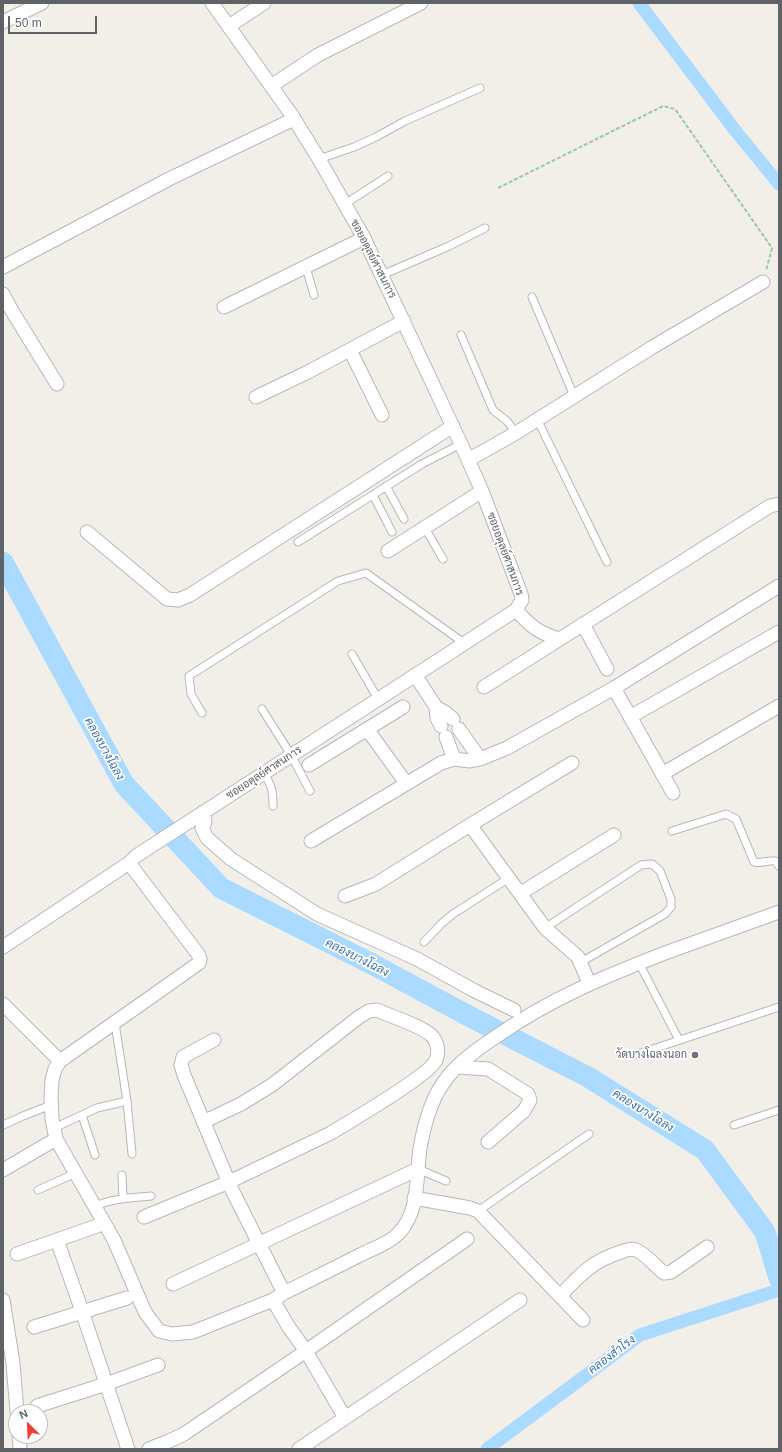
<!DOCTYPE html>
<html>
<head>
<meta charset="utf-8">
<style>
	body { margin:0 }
	#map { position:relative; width:782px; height:1452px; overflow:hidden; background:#f1efe8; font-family:Arial,sans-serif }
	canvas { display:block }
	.frame { position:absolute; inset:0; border:4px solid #5f6368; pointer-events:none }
	.north { position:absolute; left:8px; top:1404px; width:40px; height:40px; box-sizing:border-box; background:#fff; border:1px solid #bfc1c3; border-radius:50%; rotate:336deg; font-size:11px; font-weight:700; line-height:16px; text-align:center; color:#5f6368 }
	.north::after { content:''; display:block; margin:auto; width:14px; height:18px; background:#ea4335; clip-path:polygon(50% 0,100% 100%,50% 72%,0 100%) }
	.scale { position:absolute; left:8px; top:16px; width:89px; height:18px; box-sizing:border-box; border:2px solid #5f6368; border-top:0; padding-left:5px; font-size:12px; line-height:14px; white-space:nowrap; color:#5f6368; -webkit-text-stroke:3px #fff; paint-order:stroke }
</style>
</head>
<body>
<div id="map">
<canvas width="782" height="1452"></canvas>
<div class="frame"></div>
<div class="north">N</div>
<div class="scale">50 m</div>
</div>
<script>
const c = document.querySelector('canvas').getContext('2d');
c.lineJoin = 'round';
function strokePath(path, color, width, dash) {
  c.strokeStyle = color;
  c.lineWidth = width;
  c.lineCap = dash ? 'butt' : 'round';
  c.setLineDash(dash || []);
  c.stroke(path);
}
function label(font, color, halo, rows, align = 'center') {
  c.font = font + ' Arial,Sarabun,sans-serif';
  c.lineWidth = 3.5;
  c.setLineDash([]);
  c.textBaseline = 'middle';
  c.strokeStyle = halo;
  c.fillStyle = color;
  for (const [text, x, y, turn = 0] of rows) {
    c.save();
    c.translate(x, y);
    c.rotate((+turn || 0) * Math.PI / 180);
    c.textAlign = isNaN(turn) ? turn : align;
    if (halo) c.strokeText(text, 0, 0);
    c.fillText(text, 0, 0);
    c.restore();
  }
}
strokePath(new Path2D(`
	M639,3L734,129L779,184
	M487,1449L640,1335L779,1290`), '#aadaff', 13);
strokePath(new Path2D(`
	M3,562L124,784L221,888L372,964L463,1013L588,1077L705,1150L765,1232L779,1278`), '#aadaff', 21);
const lane = new Path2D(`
	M319,159L354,147L376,137L405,121L480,88
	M345,204L388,176
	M306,267L314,295
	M382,275L449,246L485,228
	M532,297L574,396
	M461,335L493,410L507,421L516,433
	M537,419L607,562
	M386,486L404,519
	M373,495L392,532
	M425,528L443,559
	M298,542L422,464L461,444
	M352,654L378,699
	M262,709L291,755L310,791
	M202,713L191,694L189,676L338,581L366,573L464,643
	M263,773C272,784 273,792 273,806
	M672,831L726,814L736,819L754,862C760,864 768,860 775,861L779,866
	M545,928L641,865L652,864L660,871L671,899V907L665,914L581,962
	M424,942L441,924L453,914L509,878
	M639,963L679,1040
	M115,1023L127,1101L132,1154
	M638,1054L779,1007
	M82,1115L95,1155
	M3,1125L23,1116L51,1105
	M734,1125L779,1110
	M54,1128L97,1108L127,1101
	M418,1169L446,1181
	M122,1175L123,1198
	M38,1190L76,1173
	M96,1206C113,1198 133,1198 151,1196
	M478,1211L589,1134`);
const street = new Path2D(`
	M3,22L42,3
	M229,26L264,3
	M271,86L318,55L421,3
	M3,267L169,179L294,119
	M3,294L12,311L57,384
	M224,307L364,238
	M350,350L382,415
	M256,397L308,372L404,321
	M468,460L516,433L651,348L763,282
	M87,532L167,599L178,600L190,595L453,426
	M388,551L482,491
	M516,610C530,626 539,633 559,639
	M583,624L607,669
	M415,675L436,707
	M484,687L770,506L779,504
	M614,688L673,793
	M630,717L779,632
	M441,726L437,718L436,707L446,713L453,719
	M367,729L406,783
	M459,729L480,759
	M446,737L454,759
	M309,765L403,707
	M662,774L779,706
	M203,812L205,822L202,828L207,838L231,859L317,914L417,959L475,991L514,1010
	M470,825L545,928L578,957L589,983
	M311,841L441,763L454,759L470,761L480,759L507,748L614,688L779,586
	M129,863L198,954L200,959L199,963L60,1061L55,1069L52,1080L51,1097L52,1119L56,1139L114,1240L145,1312L159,1331L172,1334L193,1332L273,1300L284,1293C310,1280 335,1268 360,1255C372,1249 388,1244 398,1234C420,1212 416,1177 420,1148C425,1121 432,1095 450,1074C464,1058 482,1046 500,1034C552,998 606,976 665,953C703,939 741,926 779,912
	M521,893L614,835
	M345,896L376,884L470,825L572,763
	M3,947L129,863L136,856L516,610L522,600L521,594L482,491L461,444L364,238L319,159L291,114L212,3
	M3,1004L60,1061
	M214,1040L183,1057L181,1065L184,1075L232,1190L284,1293
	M457,1067L488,1069L528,1094L530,1100L524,1111L488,1142
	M3,1170L56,1139
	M414,1198L470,1208L478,1211L583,1320
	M144,1217L229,1182L331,1133C349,1122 430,1075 436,1060C439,1052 438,1043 432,1036C424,1027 390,1016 377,1010L369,1011L359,1017L272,1085L241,1104L203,1122
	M57,1240L82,1311L128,1449
	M17,1254L97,1226
	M173,1284L418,1169
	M560,1296C580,1275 592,1261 621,1252C626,1250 631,1248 636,1250C645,1253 656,1267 664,1273L671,1272L707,1247
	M3,1300L13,1363L17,1412
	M273,1300L288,1326L306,1351L345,1418L299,1449
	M34,1327L127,1298
	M37,1406L106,1384L158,1365
	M345,1418L520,1300
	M19,1436L20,1449
	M149,1449L169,1441L184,1434L306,1351L467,1239`);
strokePath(lane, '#b5b8bc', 9);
strokePath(street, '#b5b8bc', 15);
strokePath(new Path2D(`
	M498,188L663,106L675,109L772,248L766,271`), '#9cc7a9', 2, [4, 2]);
strokePath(lane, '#fff', 7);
strokePath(street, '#fff', 13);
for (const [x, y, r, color] of [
	[695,1055,4,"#6b7280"]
]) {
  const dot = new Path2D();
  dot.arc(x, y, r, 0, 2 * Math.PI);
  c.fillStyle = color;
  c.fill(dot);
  strokePath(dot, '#fff', 1.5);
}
label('11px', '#5f6368', '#fff', [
	["ซอยอดุลย์ศาสนการ",373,259,63],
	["ซอยอดุลย์ศาสนการ",505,554,70],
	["ซอยอดุลย์ศาสนการ",264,773,-33]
]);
label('11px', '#5b616d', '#fff', [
	["วัดบางโฉลงนอก",687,1055]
], 'right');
label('italic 12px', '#4174aa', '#fff', [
	["คลองบางโฉลง",104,749,61],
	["คลองบางโฉลง",357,958,27],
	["คลองบางโฉลง",643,1111,32],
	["คลองสำโรง",612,1355,-37]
]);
</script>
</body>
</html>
